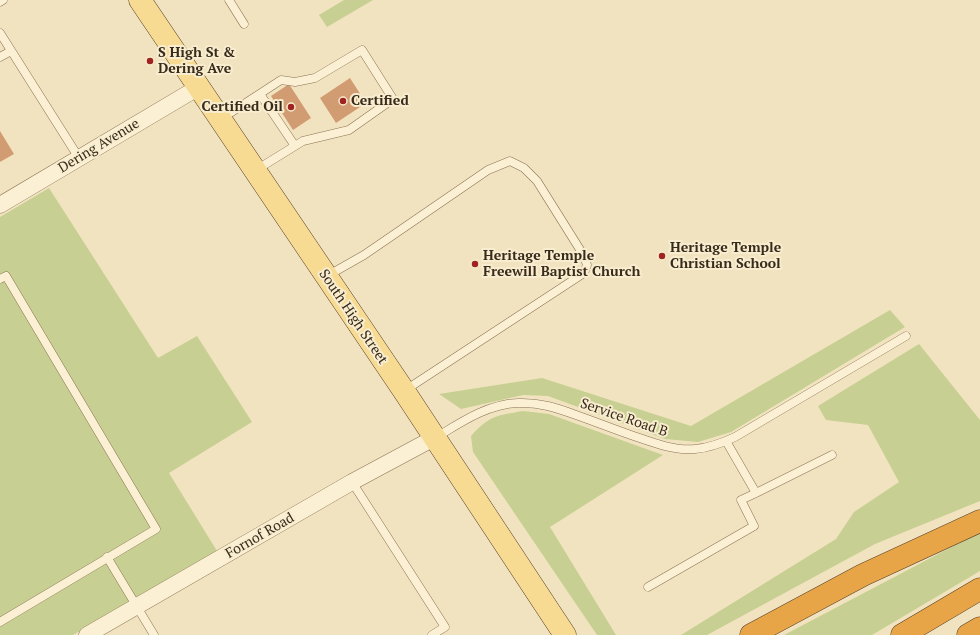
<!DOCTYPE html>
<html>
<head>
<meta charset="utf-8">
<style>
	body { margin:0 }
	canvas { display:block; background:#f1e3bf }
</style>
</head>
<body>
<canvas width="980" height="635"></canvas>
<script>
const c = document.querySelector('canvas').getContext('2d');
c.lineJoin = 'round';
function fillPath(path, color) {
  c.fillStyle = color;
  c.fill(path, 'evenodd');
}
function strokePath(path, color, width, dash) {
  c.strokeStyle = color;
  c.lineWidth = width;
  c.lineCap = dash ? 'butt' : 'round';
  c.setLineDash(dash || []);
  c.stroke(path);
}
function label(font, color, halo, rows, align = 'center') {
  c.font = font + ' "PT Serif",serif';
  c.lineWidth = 4;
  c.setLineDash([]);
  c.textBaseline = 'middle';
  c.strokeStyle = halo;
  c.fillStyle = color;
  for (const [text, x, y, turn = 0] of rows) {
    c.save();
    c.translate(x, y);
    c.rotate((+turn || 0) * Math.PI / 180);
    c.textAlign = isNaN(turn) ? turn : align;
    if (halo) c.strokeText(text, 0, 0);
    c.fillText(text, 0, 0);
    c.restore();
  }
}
fillPath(new Path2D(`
	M344,0H373L327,27L319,15Z
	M49,188L158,358L197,336L252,422L169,473L217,551L73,635H0V217Z
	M890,310L905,327L731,432L698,442L665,439L548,396L523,395L461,409L439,394L542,378L691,426Z
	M919,344L980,420V501L875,544L707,635H681L836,539L854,512L899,482L868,425L826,420L818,406Z
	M523,411L549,414L663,455L550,527L616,635H597L473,452L471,436C490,415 496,416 523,411Z
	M980,532V571L872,635H784Z`), '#c7d092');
fillPath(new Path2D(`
	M350,78L366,103L336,123L320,98Z
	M289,84L311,118L293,130L271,96Z
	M0,131L14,154L0,162Z`), '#d29c72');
const lane = new Path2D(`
	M229,0L244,24
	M0,2L3,0
	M0,33L79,158
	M0,57L11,51
	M260,94L295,146
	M221,119L281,80L295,82L315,78L362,50L393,99L349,130L303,141L256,170
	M327,276L364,255L488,170L510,161L524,168L537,181L584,256L587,265L584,273L404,391
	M0,279L6,276L156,529L0,622
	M435,438C460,423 487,404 518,403C539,402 557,408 576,415C593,421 611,428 628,434C649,441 672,451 695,449C710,448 722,443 735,437L906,336
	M352,482L445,627L432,635
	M756,493L832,455
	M107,557L154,635
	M648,587L754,526L741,500L756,493L726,441`);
const street = new Path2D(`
	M0,205L199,87
	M87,635L352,482L434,438`);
const primary = new Path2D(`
	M140,0L404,391L565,635`);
const highway = new Path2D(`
	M751,635L863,575L980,521
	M902,635L980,589
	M968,635L980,628`);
strokePath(lane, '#8b7356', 9);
strokePath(street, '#8b7356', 17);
strokePath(primary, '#58412b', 23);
strokePath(highway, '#58412b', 23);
strokePath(lane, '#fbf0d3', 8);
strokePath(street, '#fbf0d3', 16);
strokePath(primary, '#f8db93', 22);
strokePath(highway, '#e7a548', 22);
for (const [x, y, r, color] of [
	[150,61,4,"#9e2321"],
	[343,101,4,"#9e2321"],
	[291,107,4,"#9e2321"],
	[662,256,4,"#9e2321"],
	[475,264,4,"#9e2321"]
]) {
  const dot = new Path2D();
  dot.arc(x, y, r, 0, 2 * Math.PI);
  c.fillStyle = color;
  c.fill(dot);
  strokePath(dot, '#f8edcf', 1.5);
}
label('bold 14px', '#392b1c', '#f8edcf', [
	["S High St &",158,53],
	["Dering Ave",158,69],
	["Certified",351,101],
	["Certified Oil",283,107,"right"],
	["Heritage Temple",670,248],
	["Christian School",670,264],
	["Heritage Temple",483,256],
	["Freewill Baptist Church",483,272]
], 'left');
label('14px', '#392b1c', '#f8edcf', [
	["Dering Avenue",99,146,-31],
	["South High Street",353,317,56],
	["Service Road B",624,418,19],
	["Fornof Road",260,536,-30]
]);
</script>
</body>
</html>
